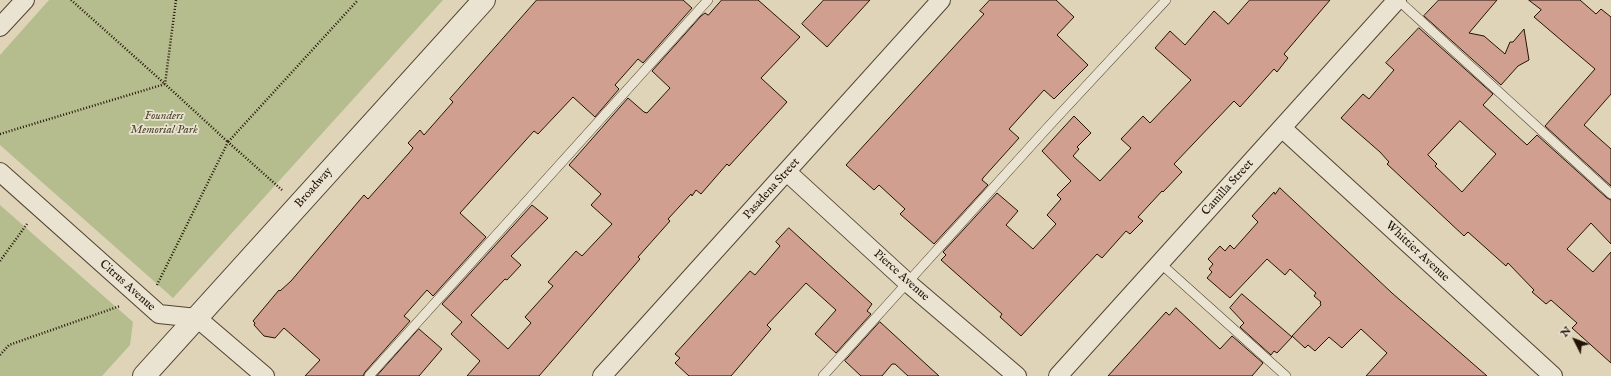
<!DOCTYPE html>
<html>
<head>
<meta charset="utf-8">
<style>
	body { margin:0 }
	#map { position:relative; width:1611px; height:376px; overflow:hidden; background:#dfd4b8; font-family:"IM FELL English",serif }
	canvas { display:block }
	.north { position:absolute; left:1555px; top:320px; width:40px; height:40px; -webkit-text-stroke:3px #eae3d1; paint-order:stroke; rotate:312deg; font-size:11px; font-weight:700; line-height:16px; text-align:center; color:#231306 }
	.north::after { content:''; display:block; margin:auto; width:14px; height:18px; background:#231306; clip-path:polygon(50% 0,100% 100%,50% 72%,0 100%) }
</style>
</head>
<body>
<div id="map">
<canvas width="1611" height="376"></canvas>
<div class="north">N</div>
</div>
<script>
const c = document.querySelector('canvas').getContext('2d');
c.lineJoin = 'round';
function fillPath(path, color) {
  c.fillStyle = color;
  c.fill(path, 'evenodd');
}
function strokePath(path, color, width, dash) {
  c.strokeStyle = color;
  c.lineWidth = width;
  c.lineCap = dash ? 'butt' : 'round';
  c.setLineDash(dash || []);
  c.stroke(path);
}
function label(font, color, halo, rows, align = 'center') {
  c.font = font + ' "IM FELL English",serif';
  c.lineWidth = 3.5;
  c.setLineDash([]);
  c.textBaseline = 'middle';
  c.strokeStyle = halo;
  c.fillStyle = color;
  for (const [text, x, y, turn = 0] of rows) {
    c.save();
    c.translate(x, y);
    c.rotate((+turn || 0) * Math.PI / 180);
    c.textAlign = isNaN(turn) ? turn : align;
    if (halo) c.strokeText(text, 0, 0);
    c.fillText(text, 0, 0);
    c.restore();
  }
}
fillPath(new Path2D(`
	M49,0H443L173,298L0,145V55Z
	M0,205L133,322L130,345L102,376H0Z`), '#b5bc8d');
const building = new Path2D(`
	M537,0H683L692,8L643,63L638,59L615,85L619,89L595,117L573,97L538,134L534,131L460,213L486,237L433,296L427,290L404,316L410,321L365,372L363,376H305L320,360L284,328L275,338L264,336L254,325L255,323L253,321L279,290L280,291L291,281L364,195L368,199L409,153L413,148L408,143L420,130L424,135L453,102L450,99Z
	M722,0H758L800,37L761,78L787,102L729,166L727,164L701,194L696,190L692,196L691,194L668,219L670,221L638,257L640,259L539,376H467L480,361L451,334L462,322L442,304L532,205L548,218L511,256L521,265L507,280L505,279L471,315L508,349L531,323L525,317L553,286L548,282L576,251L582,256L612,224L591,205L601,194L569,165L628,98L644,112L647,113L670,88L652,71L701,16L705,13L708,15Z
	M824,0H870L827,47L802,24Z
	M990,0H1056L1074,17L1057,35L1088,65L1054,99L1044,90L1009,129L1019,138L983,178L982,180L988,185L934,244L900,214L905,209L879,185L874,190L846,165L984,14L980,11Z
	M1250,0H1330L1284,54L1288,58L1277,72L1274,69L1240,107L1234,101L1174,164L1182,172L1163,192L1162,191L1138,217L1143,221L1130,234L1126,231L1102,258L1097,254L1021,336L1000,317L1002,314L941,260L946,255L943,252L997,193L1018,211L1006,225L1033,249L1056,224L1047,215L1061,199L1057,195L1071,181L1042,151L1074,116L1091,133L1077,147L1079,149L1073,156L1100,181L1131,148L1121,139L1143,116L1150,123L1191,80L1155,48L1170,31L1185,45L1214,11L1228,24Z
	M1439,0H1497L1469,33L1484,36L1505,54L1510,42H1513L1524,29L1529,60L1518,66L1501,85L1424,16Z
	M1529,0H1580L1596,14L1601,9L1611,17V94L1584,125L1611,149V186L1545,126L1595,69L1534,17L1541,10Z
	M1419,28L1493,94L1483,105L1527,145L1537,135L1607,198L1611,200V244L1591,223L1567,249L1593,272L1611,252V363L1572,328L1577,323L1551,300L1546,304L1532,292L1534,290L1508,263L1506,266L1468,232L1464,236L1387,164L1389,162L1380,152L1341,118L1363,94L1369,99L1394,70L1386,63ZM1460,121L1496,154L1462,192L1435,166L1437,164L1428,155Z
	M1280,188L1392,293L1487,376H1366L1387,353L1361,329L1342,348L1329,337L1315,351L1308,345L1305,348L1292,336L1321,305L1320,303L1321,302L1314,296L1316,293L1290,269L1285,275L1267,259L1230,298L1207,278L1212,272L1209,269L1213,264L1208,259L1220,246L1225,251L1230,245L1234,249L1258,222L1252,216L1274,192L1275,194Z
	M789,228L872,304L867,311L871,314L836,353L815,334L836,310L806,283L767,325L771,329L731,376H689L675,363L680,358L675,354L750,271L755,275L780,246L776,242Z
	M1242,294L1292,337L1277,353L1274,351L1271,355L1240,327L1244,323L1230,308Z
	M1176,308L1220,349L1232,336L1263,363L1252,376H1108L1166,312L1169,315Z
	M880,322L939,376H908L895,364H892L882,376H861L845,361Z
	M419,329L442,349L419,376H377Z`);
fillPath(building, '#d09f90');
strokePath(building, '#231306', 1);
const service = new Path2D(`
	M1398,0L1611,194
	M1160,263L1286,376
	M369,376L708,0
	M823,376L1048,127L1166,0`);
const minor = new Path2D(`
	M0,27L25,0
	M1282,128L1553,376
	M0,172L159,314L197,318L265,376
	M787,172L908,283L1017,376
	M602,376L941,0
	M1058,376L1397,0`);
const tertiary = new Path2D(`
	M144,376L484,0`);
strokePath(service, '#524332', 10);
strokePath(minor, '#524332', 20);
strokePath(tertiary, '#524332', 24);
strokePath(new Path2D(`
	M71,0L164,83
	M176,0L165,84L228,142L358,0
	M0,134L165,84
	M0,261L27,224
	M157,285L228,142L282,190
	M0,355L9,345L120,306`), '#231306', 2.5, [1, 2]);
strokePath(service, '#eae3d1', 9);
strokePath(minor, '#eae3d1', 18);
strokePath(tertiary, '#eae3d1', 22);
label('italic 12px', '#4f462e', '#eae3d1', [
	["Founders",164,117],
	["Memorial Park",164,131]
]);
label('12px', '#231306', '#eae3d1', [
	["Broadway",314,188,-48],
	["Camilla Street",1228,188,-48],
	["Pasadena Street",772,189,-48],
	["Whittier Avenue",1417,252,43],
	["Pierce Avenue",901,276,42],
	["Citrus Avenue",127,286,42]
]);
</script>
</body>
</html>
